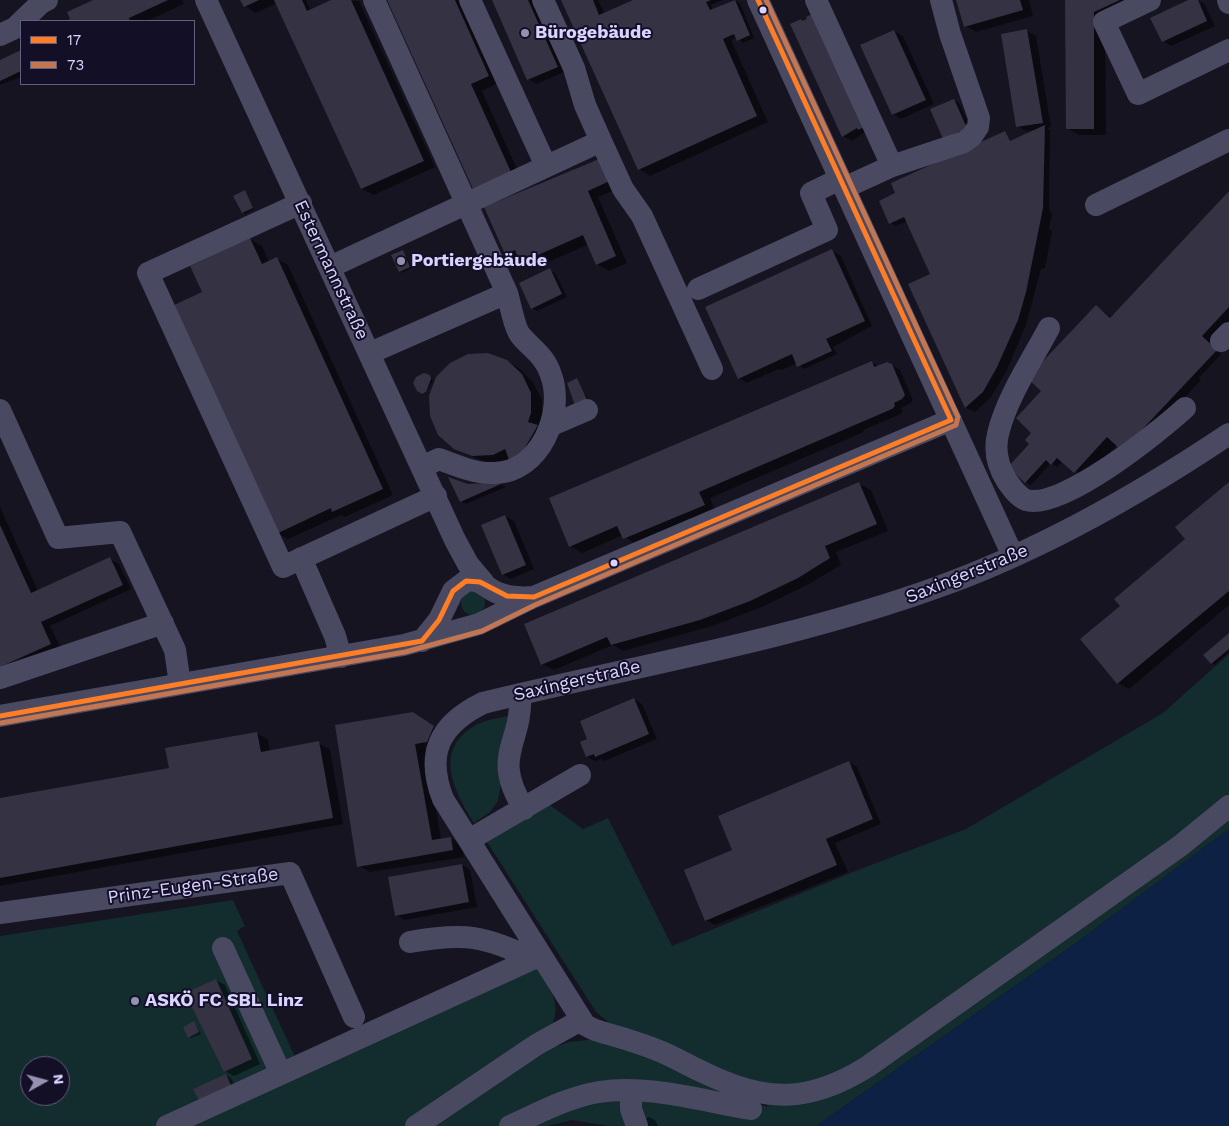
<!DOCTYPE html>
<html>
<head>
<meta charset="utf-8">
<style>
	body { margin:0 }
	#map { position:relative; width:1229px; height:1126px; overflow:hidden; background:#161421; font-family:"Work Sans",sans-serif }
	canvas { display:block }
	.legend { position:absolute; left:20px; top:20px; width:175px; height:65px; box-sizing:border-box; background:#130f26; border:1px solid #625e7d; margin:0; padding:6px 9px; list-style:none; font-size:15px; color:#d9d4ff }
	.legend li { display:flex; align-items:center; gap:10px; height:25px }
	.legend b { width:25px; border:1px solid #625e7d }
	.north { position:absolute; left:20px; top:1056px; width:50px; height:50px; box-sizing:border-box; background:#130f26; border:1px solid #625e7d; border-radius:50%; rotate:83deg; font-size:14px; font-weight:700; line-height:20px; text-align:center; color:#d9d4ff }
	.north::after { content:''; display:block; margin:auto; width:18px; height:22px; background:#9591b1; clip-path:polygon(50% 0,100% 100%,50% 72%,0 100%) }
</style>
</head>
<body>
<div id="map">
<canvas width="1229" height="1126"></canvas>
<ul class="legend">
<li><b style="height:6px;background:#ff7d24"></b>17</li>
<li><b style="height:6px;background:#c37652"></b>73</li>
</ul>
<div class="north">N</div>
</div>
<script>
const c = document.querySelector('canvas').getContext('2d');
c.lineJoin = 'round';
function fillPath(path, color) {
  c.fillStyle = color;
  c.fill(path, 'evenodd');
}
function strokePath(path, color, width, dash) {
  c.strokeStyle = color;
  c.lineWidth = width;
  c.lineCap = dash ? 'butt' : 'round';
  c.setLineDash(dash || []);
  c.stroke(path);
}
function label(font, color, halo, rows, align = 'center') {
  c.font = font + ' "Work Sans",sans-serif';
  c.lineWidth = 4;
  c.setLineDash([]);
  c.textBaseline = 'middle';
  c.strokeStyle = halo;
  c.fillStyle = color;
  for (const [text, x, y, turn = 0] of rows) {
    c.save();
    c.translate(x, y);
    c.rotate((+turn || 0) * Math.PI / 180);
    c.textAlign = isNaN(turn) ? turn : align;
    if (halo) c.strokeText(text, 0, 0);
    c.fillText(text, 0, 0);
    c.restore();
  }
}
fillPath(new Path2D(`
	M461 603a12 12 0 1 1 24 0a12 12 0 1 1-24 0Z
	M1229,654V829L1076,943L816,1126H609L572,1120L547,1126H427L542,1051L569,1042L588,1040L630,1045L736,1097L767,1107V1088L618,1030L596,1012L487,842L547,803L583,829L608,818L672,946L858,870L966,829L1163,713Z
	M513,715L498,801L490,812L474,823C454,791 432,750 476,725C487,719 501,718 513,715Z
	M233,900L245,926L237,931L302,1072L535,965C547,985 563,1002 552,1025L405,1126H0V936ZM30,1066H60V1096H30Z`), '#132c2d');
fillPath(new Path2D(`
	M1229,829V1126H816L1076,943Z`), '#0d2144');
fillPath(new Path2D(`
	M96,0H182L184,4L147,21H68Z
	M242,0H306L311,11L334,0L359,1L435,167L374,195L362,189L277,3L256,13L245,6Z
	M389,0H463L500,82L482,91L521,178L486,194Z
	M493,0H534L566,71L537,84L528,79Z
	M563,0H598L605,14L636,0H723L711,5L713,10L734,0L740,3L754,38L743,43L737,37L731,40L768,122L650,176L639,169Z
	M957,0H1029L1033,16L976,32L965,26Z
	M1067,0H1145L1105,19L1106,135H1079L1067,128Z
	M1191,0L1204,3L1215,26L1171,46L1163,41Z
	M801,20L865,132L852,141L843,136Z
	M894,31L903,36L934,104L901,119L893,114Z
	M1027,31L1036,36L1051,127L1047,128L1050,130L1049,208L1052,214L1049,229L1052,231L1045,268L1041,269L1026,325L1006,372L991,397L975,412L966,408L922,312L931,274L907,221L896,226L890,223L1005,132L1011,142L1036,130L1026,131L1017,126Z
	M21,51V77L0,85V61Z
	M954,100L959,103L972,131L949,141Z
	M604,158L624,186L598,197L627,263L609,271L597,264L589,244L533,269L520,259L517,260L506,254Z
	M244,192L254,209L245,214L243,212Z
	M1229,193V326L1211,344L1221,354L1199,378L1201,380L1131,455L1117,445L1086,478L1063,461L1057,467L1051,463L1031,485L1026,482L1031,434L1043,391L1096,306L1112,318Z
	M250,239L262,246L269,262L277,259L288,265L393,495L345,517L341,515L288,539L277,533L203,292Z
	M403,251L412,268L402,273L400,271Z
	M832,251L841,256L872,326L833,347L837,354L804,369L797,363L782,370L779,369L747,383L739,378Z
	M550,270L555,273L567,297L537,311L532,308Z
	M507,361L519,368L533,382L542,400V444L505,461L485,462L454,448Z
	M872,362L879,367L891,365L900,370L913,400L911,403L901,408L903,411L901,414L863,430L864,432L710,498L715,511L636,545L623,535L582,553L570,546Z
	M429,376L433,381L425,394L421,392Z
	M577,380L590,403L579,408Z
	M1229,483V605L1129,689L1118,683L1121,606L1187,539Z
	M500,484L506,487L466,504L461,501L467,485Z
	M859,484L871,490L888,531L836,552L841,565L809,584L762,607L712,626L623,651L613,645L554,670L542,664Z
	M0,507L38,591L110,559L119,564L131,589L50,626L62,650L0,678Z
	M505,516L514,521L534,569L511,579L503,574Z
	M1229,635V652L1214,665L1212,663Z
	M634,699L642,704L657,739L604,761L601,759L595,761L587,757L589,740Z
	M419,716L438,730L432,744L425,745L441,839L451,838L462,845L464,857L370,872L359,866Z
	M257,733L268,740L270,751L318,743L330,749L343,824L0,886V800L170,769Z
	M849,762L857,767L881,824L835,843L848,872L715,925L706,920L734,850Z
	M462,865L470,870L477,907L405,920L396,915Z
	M216,980L225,985L260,1064L234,1076L225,1071Z
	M194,1023L201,1034L191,1038L189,1037Z
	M226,1075L231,1078L238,1093L202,1104Z
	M649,1117L655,1120L658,1126H648L645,1119Z`), '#0007');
fillPath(new Path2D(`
	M93,0H168L129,18L130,21H65L70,19L67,12Z
	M240,0H259L244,7Z
	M274,0H302L307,11L331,0H351L424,161L361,189Z
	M387,0H455L489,76L471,84L511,172L473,189Z
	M492,0H528L558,67L527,80Z
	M561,0H593L599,15L633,0H711L706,2L710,10L735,0L750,35L737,41L734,34L723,39L757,116L638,170Z
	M956,0H1020L1023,10L964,27Z
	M1065,0H1120L1094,12V129H1066Z
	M1188,0H1198L1207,21L1162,42L1150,18Z
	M816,12L869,125L858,130L857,128L842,137L790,24L801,19L802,21L807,19L806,17Z
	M1027,29L1043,123L1016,127L1001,34Z
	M894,30L926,100L892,115L860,45Z
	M21,50V71L0,81V60Z
	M954,99L967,128L943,139L930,109Z
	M1045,125L1043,208L1026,292L1018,320L997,367L983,392L965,408L908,284L930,274L904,217L889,224L879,201L895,193L891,183L1005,131L1010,141Z
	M604,157L614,179L588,191L616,256L596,265L583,235L520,263L515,250L505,254L484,207Z
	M245,190L253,208L242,213L233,196Z
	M1229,191V307L1202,336L1217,350L1122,451L1107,437L1074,473L1057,458L1051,465L1046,460L1025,483L1008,467L1029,444L1025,440L1031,433L1016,418L1041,391L1027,378L1096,305L1110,318Z
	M250,238L262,264L277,257L383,489L332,512L331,508L276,534L172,306L202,292L190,266Z
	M832,249L865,321L826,339L832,351L797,367L792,354L738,379L705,307Z
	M403,250L410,267L399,272L391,255Z
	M550,268L562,294L531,309L519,283Z
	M488,353L507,360L522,374L531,393V413L528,422L538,425L519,458L510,462L505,449L493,455L472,456L454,449L438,435L430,416L429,396L436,377L450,363L468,354Z
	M872,361L874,367L887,362L892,364L905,395L902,399L894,403L895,406L892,409L699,492L705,505L623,539L617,526L569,547L549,498Z
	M424,373L430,375L431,379L426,392L422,394L417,391L413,383L416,377Z
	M577,378L588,402L576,408L567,383Z
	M448,477L468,484L500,482L501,484L460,502Z
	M859,482L877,524L825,546L830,558L798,578L750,601L700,620L611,645L607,637L541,665L524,624Z
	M1229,482V591L1117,684L1080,639L1120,606L1114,599L1185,539L1175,527Z
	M505,515L526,565L502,575L481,525Z
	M0,525L31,593L110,557L123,585L41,622L51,644L0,667Z
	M1229,633V649L1211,664L1203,655Z
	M634,698L649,734L595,757L594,754L586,757L580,742L587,739L580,721Z
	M413,712L434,726L427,742L415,744L432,840L451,837L453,850L357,867L335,725Z
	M257,732L261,752L319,741L333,818L0,878V798L169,768L165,748Z
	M849,761L873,819L826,839L837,865L705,921L684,870L732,850L718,816Z
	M462,864L469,902L395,916L388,877Z
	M216,979L252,1059L224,1072L185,993Z
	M194,1021L199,1032L188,1038L183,1027Z
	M226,1074L233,1090L201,1105L193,1089Z`), '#343243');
strokePath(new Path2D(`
	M206,0L455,540L468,564L484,583
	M374,0L507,293C510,303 515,330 521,336C533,350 545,356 551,375C565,413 540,472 495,473C476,474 457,466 439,459L422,467
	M470,0L546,166
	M543,0L574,68L585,105L601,141L623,189L642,216L712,369
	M758,0L1013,556
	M816,0L892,166L844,188
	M1150,0L1104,22L1138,94L1229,50
	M1228,0L1229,3
	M22,21L41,3L47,0
	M0,35L15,28L21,22
	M892,166L964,142L972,136L978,127L979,118L950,34L941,0
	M301,203L148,273L283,567L436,496
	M1096,205L1229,140
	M330,267L601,141
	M698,289L827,230L811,193L840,179
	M1049,328C1032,360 1006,399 998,434C994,451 998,467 1007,481C1012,488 1018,497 1026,500C1061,511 1160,431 1185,408
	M1221,341L1229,333
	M370,353L507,293
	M0,410L58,538L120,532L175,650L180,684
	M552,425L587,410
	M1229,434C1138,495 1042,550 938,587C791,640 635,666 483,703C440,724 425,753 443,799L585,1025L595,1030C618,1037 642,1043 664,1053C678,1059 691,1067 705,1073C766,1103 809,1103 867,1067L1180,846L1229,806
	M301,558L335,636L341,657
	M422,641L439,620L453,591L466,581C481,578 485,588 498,593C510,598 521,598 534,597
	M0,678L163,623
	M520,694C523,745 490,754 524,809
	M0,716L404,645L479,624L534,597L951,420
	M469,840L580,775
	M0,913L290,873L354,1017
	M410,942C467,932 482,936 534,959
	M223,948L281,1074
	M631,1091V1109L637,1126
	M167,1126L541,955
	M416,1126L536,1045L581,1020
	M510,1126C539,1113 568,1097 599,1092C648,1084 702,1101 751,1109`), '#4a4962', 22);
strokePath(new Path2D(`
	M758,0L951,420
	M0,716L422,641L439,620L453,591L466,581L480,582L507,596L534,597L951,420`), '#ff7d24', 5);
strokePath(new Path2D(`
	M1,723L405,652L482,631L537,604L956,425L958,417L766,0`), '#c37652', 5);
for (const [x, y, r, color] of [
	[763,10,4.5,"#d9d4ff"],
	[525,33,5,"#9591b1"],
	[401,261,5,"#9591b1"],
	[614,563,4.5,"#d9d4ff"],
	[135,1001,5,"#9591b1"]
]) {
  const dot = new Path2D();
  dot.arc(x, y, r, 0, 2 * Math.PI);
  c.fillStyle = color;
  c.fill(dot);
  strokePath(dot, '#130f26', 2);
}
label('bold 18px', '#d9d4ff', '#130f26', [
	["Bürogebäude",535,33],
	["Portiergebäude",411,261],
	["ASKÖ FC SBL Linz",145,1001]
], 'left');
label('18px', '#d9d4ff', '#130f26', [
	["Estermannstraße",331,270,65],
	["Saxingerstraße",967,574,-22],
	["Saxingerstraße",577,681,-13],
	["Prinz-Eugen-Straße",193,886,-8]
]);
</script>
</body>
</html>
